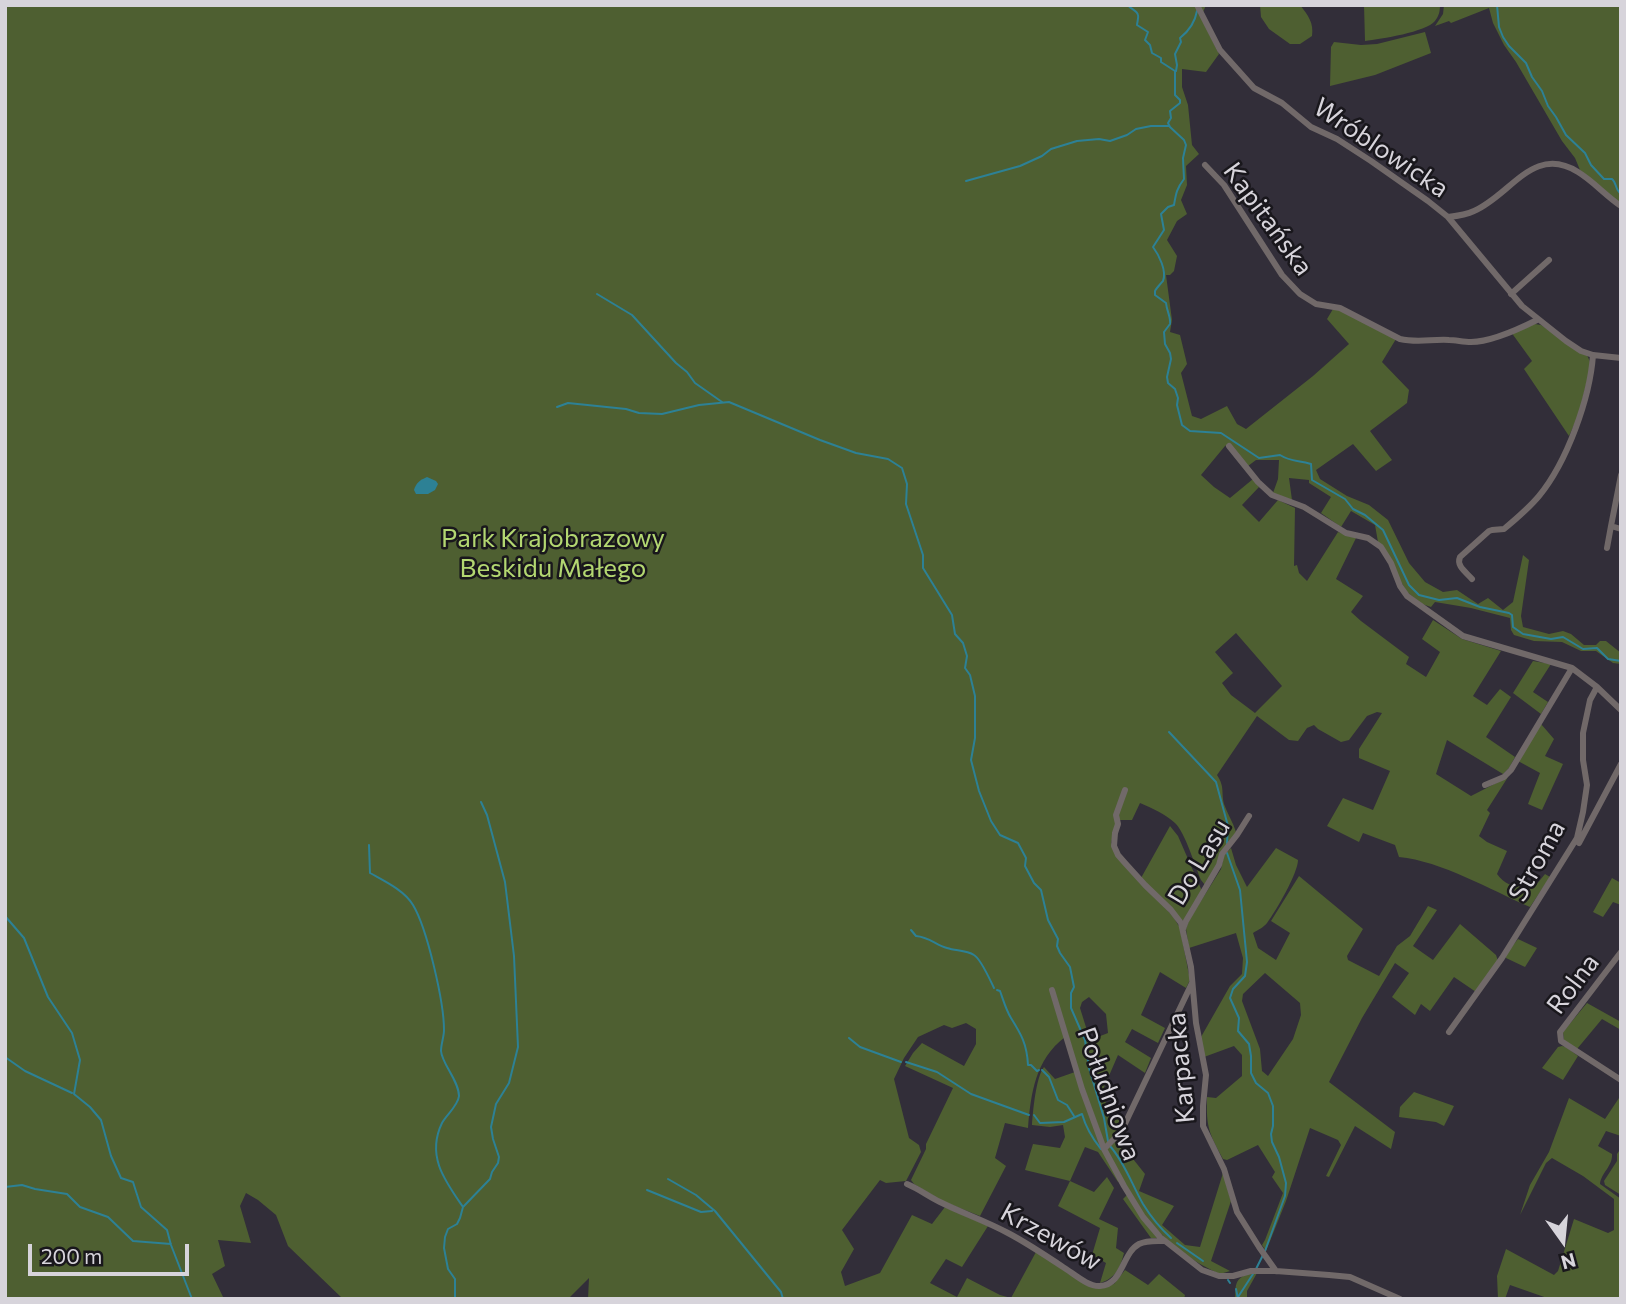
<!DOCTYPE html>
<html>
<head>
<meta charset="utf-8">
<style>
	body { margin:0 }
	#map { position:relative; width:1626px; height:1304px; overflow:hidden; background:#322e39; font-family:Commissioner,sans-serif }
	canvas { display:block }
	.frame { position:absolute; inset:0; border:7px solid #d7d4db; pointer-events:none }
	.north { position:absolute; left:1528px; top:1206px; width:70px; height:70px; -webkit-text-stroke:5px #19171c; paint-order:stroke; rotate:165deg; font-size:19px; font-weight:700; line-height:28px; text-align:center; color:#d7d4db }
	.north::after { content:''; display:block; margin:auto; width:24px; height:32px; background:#d7d4db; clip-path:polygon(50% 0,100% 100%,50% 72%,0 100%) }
	.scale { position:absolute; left:28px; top:1244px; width:161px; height:32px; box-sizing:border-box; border:4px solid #d7d4db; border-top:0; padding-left:9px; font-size:21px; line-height:24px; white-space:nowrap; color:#d7d4db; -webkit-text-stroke:5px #19171c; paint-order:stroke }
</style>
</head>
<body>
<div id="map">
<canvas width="1626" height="1304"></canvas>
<div class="frame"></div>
<div class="north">N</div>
<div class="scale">200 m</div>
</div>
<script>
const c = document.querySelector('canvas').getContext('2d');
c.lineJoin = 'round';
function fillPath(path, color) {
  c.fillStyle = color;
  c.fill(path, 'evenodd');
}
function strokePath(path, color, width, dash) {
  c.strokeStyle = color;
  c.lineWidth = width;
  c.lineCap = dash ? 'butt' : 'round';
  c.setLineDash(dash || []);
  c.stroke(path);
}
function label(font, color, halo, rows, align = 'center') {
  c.font = font + ' Commissioner,sans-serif';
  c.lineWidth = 5;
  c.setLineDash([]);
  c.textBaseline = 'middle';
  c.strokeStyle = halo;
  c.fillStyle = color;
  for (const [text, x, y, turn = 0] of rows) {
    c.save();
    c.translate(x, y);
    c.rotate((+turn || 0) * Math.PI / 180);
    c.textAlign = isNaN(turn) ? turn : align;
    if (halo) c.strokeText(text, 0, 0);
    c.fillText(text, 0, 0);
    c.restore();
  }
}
fillPath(new Path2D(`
	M5,5H1206L1201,17L1219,54L1206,72L1182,69V87L1188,105L1192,145L1199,154L1186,166L1187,185L1181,200L1187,214L1177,221L1167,240L1177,256L1174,271L1170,275H1166L1172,320L1170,332L1180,335L1187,364L1181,373L1192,416L1201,419L1227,406L1237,424L1246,429L1313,376L1349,344L1327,319L1333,309H1337L1396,339L1382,362L1409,390L1407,403L1370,431L1392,460L1376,471L1353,444L1316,470L1320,479L1347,496L1369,505L1388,520L1409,563L1425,582L1443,592L1457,590L1478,604L1488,598L1503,610L1513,602L1523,555L1529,560L1521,616L1523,627L1549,634L1563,631L1571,634L1584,645H1596L1600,641H1606L1621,653V664L1613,663L1596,651H1581L1562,642L1534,641L1514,635L1511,630L1510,618L1471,608L1435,602L1431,607L1422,604L1407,592L1378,542L1375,525L1351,511L1341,527L1321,513L1331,497L1309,483V480L1289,478L1292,500L1273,493L1278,479L1279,460H1256L1248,466L1229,444L1225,446L1201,475L1214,487L1230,498L1253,479L1259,487L1242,505L1259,522L1278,500L1295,508L1294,566L1297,565L1299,573L1307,581L1338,532L1356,538L1336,579L1363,596L1351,612L1361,621L1409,657L1406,664L1426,677L1440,652L1422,639L1433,620L1462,639L1501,651L1473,696L1487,705L1500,689L1511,697L1486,737L1515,757L1509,768L1503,774L1447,740L1436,774L1471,796L1508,777L1487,810L1490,813L1479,836L1487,842L1507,851L1497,874C1507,888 1521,888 1536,885L1545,874L1550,877L1530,907C1491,890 1441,861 1399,857L1395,845L1363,833L1359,842L1327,826L1343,798L1373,810L1390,771L1359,758V749L1382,713L1377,712L1367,716L1349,740L1341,742L1318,729L1314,725L1307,728L1298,741L1289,740L1257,716L1217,775C1225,787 1221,792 1224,804C1227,813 1233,822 1236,832L1205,885L1201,880C1195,866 1185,832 1175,823C1165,814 1152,808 1140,803L1132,820H1118L1111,843L1174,918L1180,928L1190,980L1186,988L1160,972L1141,1015L1165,1028L1158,1043L1132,1029L1125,1042L1151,1058L1145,1073L1118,1055L1102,1092L1109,1112L1125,1118L1119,1131L1105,1145L1065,1037C1035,1060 1031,1093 1028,1128L1005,1123L995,1158L1006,1166L980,1216L942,1201L914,1184L911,1180L926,1149V1144L953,1088L905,1066L913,1053L922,1043L964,1066L976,1044V1029L966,1023L952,1028L944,1025L918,1037L904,1058L894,1079L909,1138L919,1145L921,1152L906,1181L886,1183L880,1180L842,1230L854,1249L841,1272L845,1286L880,1273L912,1215L932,1224L945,1207L988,1226L962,1267L946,1259L930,1283L957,1297L967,1278L1000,1295L1011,1298L1036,1252L1093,1288L1114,1284L1125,1270L1148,1285L1159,1274L1185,1295L1184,1299H588L589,1278L568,1299H343L288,1246L276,1215L258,1200L246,1193L240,1206L251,1243L218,1240L225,1266L212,1274L224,1299H5ZM1236,633L1282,686L1255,713L1231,695L1222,683L1233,673L1215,652ZM1089,997L1106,1014L1108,1033L1090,1040L1080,1008L1082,1002Z
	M1260,5H1300C1308,15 1314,23 1312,36L1300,44H1290L1269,29L1261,17Z
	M1364,5H1440C1440,11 1439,16 1435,21C1426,32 1381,39 1365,41Z
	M1444,5H1621V204L1580,170L1575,158L1562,141L1516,62L1504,45L1493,23L1489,8L1451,23L1449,21L1435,26L1443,14Z
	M1425,32L1431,53L1375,75L1330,86L1331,47L1334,42L1361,45L1377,44Z
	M1535,324L1541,325L1587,355L1591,364L1579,414L1569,436L1524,369L1532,361L1511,332Z
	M1533,661L1551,664L1533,692L1548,702L1541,714L1513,693Z
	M1541,724L1554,739L1545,756L1563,764L1542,810L1528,804L1540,773L1518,761Z
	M1170,826L1178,836L1202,891L1184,921L1181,920L1141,878Z
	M1231,848L1236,865L1247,887L1276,848L1298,860C1298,873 1276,911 1267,923C1264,927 1258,930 1253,933L1258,948L1276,960L1290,933L1271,921L1299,876L1363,929L1347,956L1348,960L1379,976L1397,946L1410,936L1428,906L1437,910L1413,946L1433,960L1460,924L1496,955L1498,961L1476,992L1454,977L1430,1011L1421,1004L1415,1015L1392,997L1409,973L1395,963L1362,1018L1329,1082L1395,1132L1391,1149L1355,1126L1329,1177L1326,1176L1341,1145L1338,1140L1310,1128L1286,1201L1266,1251L1262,1245L1265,1240L1283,1193L1272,1177L1275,1172L1258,1145L1227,1160L1223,1159C1209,1133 1206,1127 1207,1097L1216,1098L1242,1076V1055L1234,1046L1204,1057L1201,1037L1230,986L1242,974L1243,958L1236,933L1189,948L1186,929L1189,920L1221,869L1224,855ZM1265,973L1300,1003L1301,1015L1293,1039L1268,1076L1262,1071L1260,1049L1242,1001L1243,994Z
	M1612,878L1621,883V905L1613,902L1603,917L1593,912Z
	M1518,939L1537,948L1525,967L1506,958V954Z
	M1587,1003L1621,1022V1030L1602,1019L1577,1049L1564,1041L1563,1032Z
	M1562,1046L1566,1047L1578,1056L1563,1080L1542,1068L1558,1047Z
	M1044,1067L1055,1079L1075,1072L1119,1181L1118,1182L1098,1152L1085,1147L1070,1181L1094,1192L1107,1177L1114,1188L1099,1219L1118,1228L1116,1248L1124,1253C1120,1268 1116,1278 1100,1283L1106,1263L1092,1255L1100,1228L1058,1206L1070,1181L1025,1170L1033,1144L1060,1148L1065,1137L1063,1125L1050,1127L1032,1125C1033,1111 1036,1077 1044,1067Z
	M1414,1092L1454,1106L1444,1126L1436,1122L1399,1117L1400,1107Z
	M1621,1095V1136L1606,1131L1598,1146L1612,1154C1613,1166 1601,1173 1600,1184L1621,1199V1299H1550L1510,1285L1505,1299H1498L1497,1276L1506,1249L1554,1275L1558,1271L1574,1219L1608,1233L1614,1230V1199L1583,1176L1552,1158L1546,1163L1520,1215L1530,1185L1549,1152L1569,1098L1605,1119Z
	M1118,1140L1145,1174L1139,1191L1174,1206L1162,1225L1185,1245L1200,1247L1223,1173L1231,1201L1211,1261L1230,1271L1220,1274C1192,1262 1165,1241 1146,1217C1131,1198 1118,1170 1106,1149Z
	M1621,1148V1195L1605,1185L1604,1181L1617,1161V1154Z
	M1127,1195L1159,1238H1151L1123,1199Z
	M1250,1273H1257L1247,1291V1299H1235C1236,1284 1234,1279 1250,1273Z`), '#4e5f31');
fillPath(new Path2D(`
	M427,477L436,481L438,484L435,490L428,494H416L414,490C416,483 420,480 427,477Z`), '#2d8195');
strokePath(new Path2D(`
	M1128,5C1130,9 1137,10 1138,15C1139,18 1137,22 1137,25L1148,32L1145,40L1150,45L1152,53L1161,58V62L1175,71V95L1180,100V103L1170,111L1171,118L1168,123L1170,127L1184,140L1186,145L1183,158L1184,179C1177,188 1176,193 1174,205L1168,207L1161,214L1164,230L1153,247C1159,255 1167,271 1163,281C1162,282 1155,290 1155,291V295L1166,303C1167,312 1171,317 1170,324L1164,332L1165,344L1170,353L1171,359L1167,377L1168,383L1175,389L1178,398L1177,405L1182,425L1190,431L1221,433L1259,458L1280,455C1291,462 1298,460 1311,464L1312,480L1345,499L1353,509L1365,515L1383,530L1409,585L1419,595L1439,600L1457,598L1480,607L1509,613L1512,615L1513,627L1523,634L1551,639L1563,637L1583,649L1597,648L1608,659L1621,661
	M1497,5L1499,27L1503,37L1509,46L1526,63L1532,77L1542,91L1548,106L1556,117L1566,135L1585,153L1591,165L1604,179H1612C1617,183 1615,190 1621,194
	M1176,71L1177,65L1175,54L1181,42L1180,38C1189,31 1195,22 1197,11
	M966,181L1020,166L1042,156L1051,149L1077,141L1099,139L1110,141L1127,135L1136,129L1151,126H1168
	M597,294L632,315L676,363L687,372L695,383L722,402
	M557,407L568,403L626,409L639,413L662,414L699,405L729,402L820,440L856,453L888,459L902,468L907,484L906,504L923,555V568L952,615L955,634L963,643L967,656L965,668L970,675L975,696V738L971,760L979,791L991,821L1000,835L1018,843L1026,858L1025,866L1034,883L1041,890L1048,920L1058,939L1057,946L1060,953L1070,967L1074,987L1071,993V1008L1085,1040L1089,1068L1104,1118L1108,1141
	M1169,732L1216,782L1228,826L1227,843
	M369,845L370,873C384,881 404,890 413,905C427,928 444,1002 444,1030C444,1037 441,1044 441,1051C442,1064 459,1081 459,1096C458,1106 446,1115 442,1123C426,1156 445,1181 463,1207
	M1227,853L1240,890L1247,962L1245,976L1233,989L1230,998L1239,1018L1238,1031L1249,1044L1251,1056V1073L1256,1083L1268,1093L1273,1106V1126L1271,1134L1272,1142L1279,1157L1286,1183L1285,1196L1265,1251
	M5,916L24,938L48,997L72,1033L80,1060L74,1094L90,1107L101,1120L111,1156L121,1178L133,1182L141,1207L167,1230L171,1245L192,1299
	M911,930L916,936C929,937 936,945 947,948C956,951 966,950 974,955C981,959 990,980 994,988
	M997,990L1000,991C1003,999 1006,1010 1011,1018C1021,1034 1027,1044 1028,1065H1031L1037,1071L1039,1070
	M849,1038L860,1047L901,1062
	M5,1057L25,1071L72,1093
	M906,1062L937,1072L971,1094L1029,1115
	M1042,1070L1049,1077L1058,1100L1067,1105L1074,1116
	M1034,1115L1040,1123L1064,1122L1082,1114C1086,1128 1092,1138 1101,1149
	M1110,1146C1125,1163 1132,1185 1143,1204C1151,1217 1160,1228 1171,1238
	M668,1179L696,1195L715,1211L781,1292L783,1299
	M5,1187L22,1185L35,1189L67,1194L80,1207L108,1217L133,1241L171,1244
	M647,1190L701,1212L712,1211
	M1177,1243L1203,1261
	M1256,1269L1263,1255
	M1228,1280L1230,1283
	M1236,1289L1238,1299
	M1238,1297L1253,1274
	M455,1299V1279L448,1269L444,1248L445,1237L448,1229L457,1224L460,1218L463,1207L490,1179L492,1172L498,1163L499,1157L493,1139L491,1127L496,1104L509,1083L518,1047L514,956L505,882L487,815L481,802`), '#2d8195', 2);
strokePath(new Path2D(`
	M1197,5L1220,50L1254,88L1282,103L1311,127L1337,139L1371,161L1428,201L1448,217L1522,306L1566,341L1581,351L1593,355L1621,358
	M1205,165L1224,185L1282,275L1300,294L1316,304L1340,308L1400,339C1417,343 1432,339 1449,340C1456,340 1463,342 1471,342C1491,342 1519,329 1537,320
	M1448,217C1457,216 1466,215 1474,211C1511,195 1533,144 1578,172C1593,181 1606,196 1621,206
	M1511,294L1549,260
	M1229,446L1258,482L1272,495L1304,507L1346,533L1368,538L1381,547L1391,563L1400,586L1407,596L1463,636L1572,668L1597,687L1621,710
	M1621,475L1611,526L1621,529
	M1607,548L1611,526
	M1472,579C1466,572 1456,566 1460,557L1489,531L1492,530L1504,529C1516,519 1529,508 1539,496C1567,462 1590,398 1593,355
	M1485,785L1504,777L1511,770L1572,668
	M1125,790L1116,815L1118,824L1115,833L1114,846L1118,855L1125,863L1145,885L1171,910L1181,923L1191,967L1196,1023L1206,1075L1203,1106V1126L1224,1169L1237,1212L1259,1247L1276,1271
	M1579,843L1621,764
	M1183,929L1186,921L1219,865L1222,854L1237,835L1249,816
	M1621,952L1560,1032L1561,1041L1621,1080
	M1052,990L1082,1089L1104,1149L1124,1186L1143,1217L1160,1237L1202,1270L1219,1276H1233L1251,1271H1276L1329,1275L1350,1277L1400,1299
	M1449,1032L1502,958L1577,838L1583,812L1587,785L1583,760V733L1590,700L1597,687
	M1104,1149L1121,1132L1192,983
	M907,1184C919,1189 928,1196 940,1202C962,1213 986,1221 1008,1233C1027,1243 1045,1255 1063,1267C1073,1273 1088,1287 1100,1286C1123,1285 1122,1253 1139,1244C1147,1240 1156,1241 1165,1241`), '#716969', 6);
label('26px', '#d7d4db', '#19171c', [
	["Wróblowicka",1381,148,34],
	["Kapitańska",1268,219,54],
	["Stroma",1537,861,-61],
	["Do Lasu",1199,862,-59],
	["Rolna",1573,984,-53],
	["Karpacka",1181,1068,-95],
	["Południowa",1109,1094,70],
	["Krzewów",1051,1237,29]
]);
label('26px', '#b3d771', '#19171c', [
	["Park Krajobrazowy",553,538],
	["Beskidu Małego",553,568]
]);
</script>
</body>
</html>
